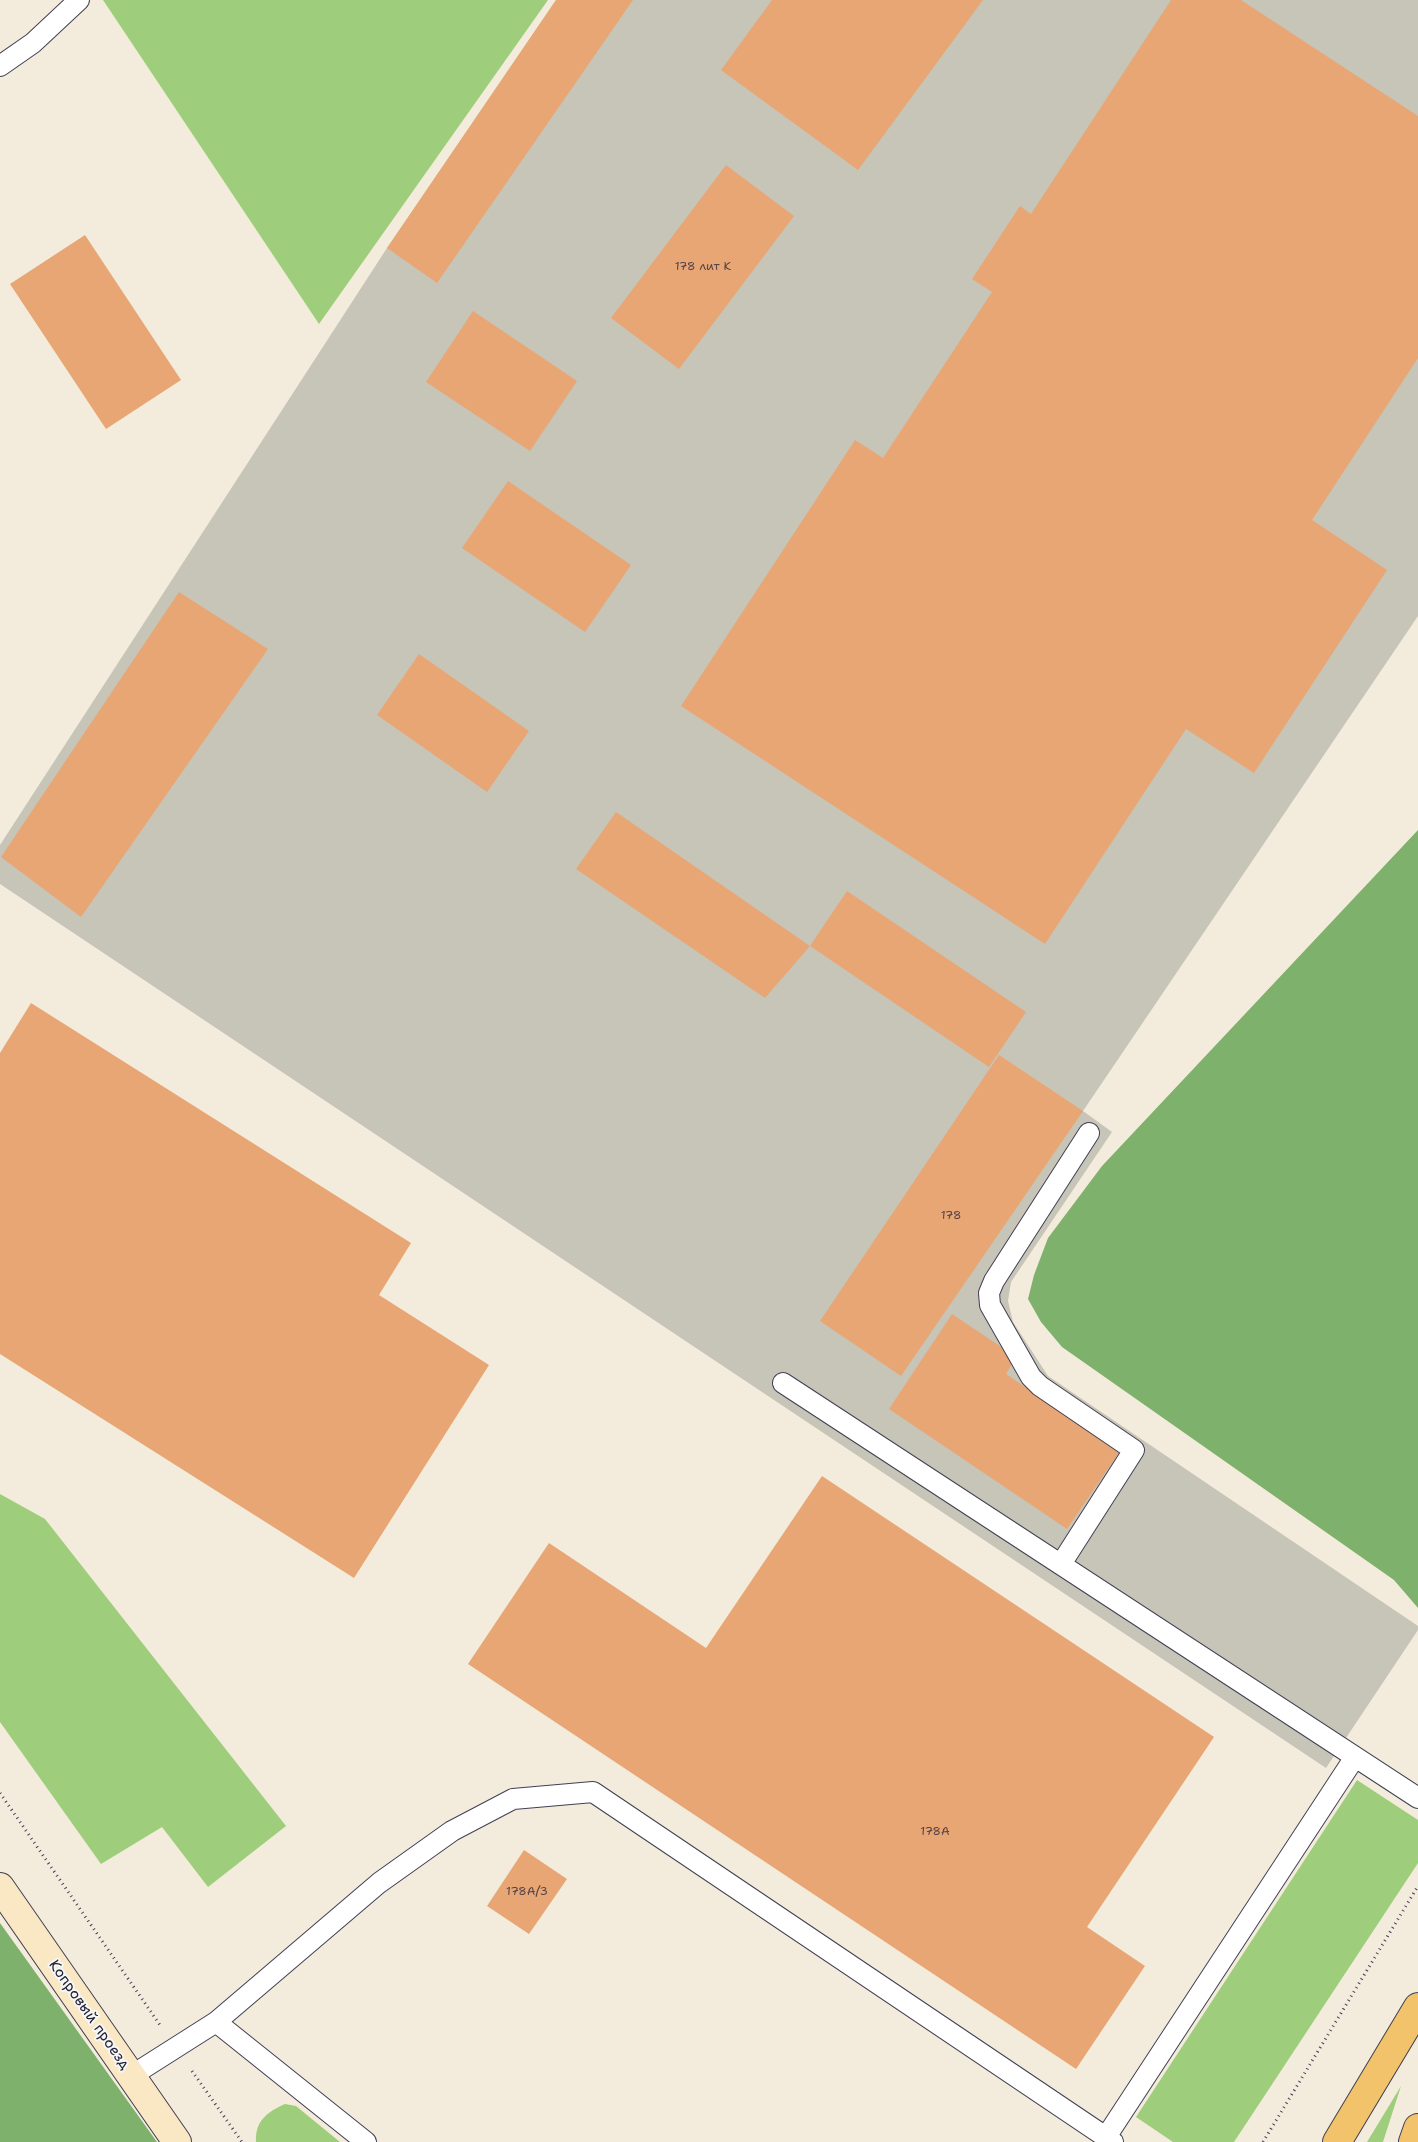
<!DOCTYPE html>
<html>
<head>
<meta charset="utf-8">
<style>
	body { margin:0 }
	canvas { display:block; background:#f3ebdb }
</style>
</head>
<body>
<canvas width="1418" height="2142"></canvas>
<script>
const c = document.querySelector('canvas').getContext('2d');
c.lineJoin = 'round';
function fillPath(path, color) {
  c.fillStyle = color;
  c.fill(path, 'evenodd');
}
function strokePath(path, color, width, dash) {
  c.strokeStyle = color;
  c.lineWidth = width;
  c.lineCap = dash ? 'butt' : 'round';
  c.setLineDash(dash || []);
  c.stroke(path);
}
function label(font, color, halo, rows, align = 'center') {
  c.font = font + ' "Shantell Sans",sans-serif';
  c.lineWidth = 4;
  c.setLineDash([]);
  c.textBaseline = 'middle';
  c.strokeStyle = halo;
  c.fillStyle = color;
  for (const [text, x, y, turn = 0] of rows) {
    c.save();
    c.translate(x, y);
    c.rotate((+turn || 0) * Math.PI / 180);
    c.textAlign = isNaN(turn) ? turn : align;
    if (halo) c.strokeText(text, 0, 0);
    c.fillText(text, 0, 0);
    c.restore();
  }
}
fillPath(new Path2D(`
	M556,0H1418V616L1083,1111L1112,1132L1011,1282L1008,1301L1013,1322L1048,1376L1418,1626V1630L1326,1768L0,884V845L387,248Z`), '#c7c5b8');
fillPath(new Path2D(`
	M103,0H548L319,324Z
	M0,1494L45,1519L286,1826L208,1887L162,1827L101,1864L0,1722Z
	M1357,1780L1418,1820V1863L1234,2142H1173L1136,2117Z
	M1401,2086L1383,2142H1367Z
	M285,2104L296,2106L340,2142H256C255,2121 267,2112 285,2104Z`), '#9ece7c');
fillPath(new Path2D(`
	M1418,830V1608L1394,1580L1062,1347L1041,1322L1028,1299L1034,1275L1048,1238L1102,1166Z
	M0,1923L157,2142H0Z`), '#7eb16c');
fillPath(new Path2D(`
	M556,0H633L437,283L387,248Z
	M772,0H983L858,170L721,70Z
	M1171,0H1241L1418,116V358L1312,520L1387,570L1254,773L1186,729L1045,944L681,706L855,440L883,458L992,292L972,279L1020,206L1031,214Z
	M726,165L794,216L679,369L611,318Z
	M85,235L181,380L106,429L10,284Z
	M473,311L577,381L530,451L426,382Z
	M508,481L631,565L585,632L462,548Z
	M179,592L268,649L81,917L1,857Z
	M419,654L529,731L487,792L377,715Z
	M616,812L810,946L765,998L576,869Z
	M847,891L1026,1012L989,1067L810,946Z
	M31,1003L411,1243L379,1295L489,1365L354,1578L0,1354V1053Z
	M999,1055L1083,1111L901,1376L820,1321Z
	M952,1314L1016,1357L1006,1374L1120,1451L1067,1529L889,1409Z
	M822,1476L1214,1737L1087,1927L1145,1966L1076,2069L468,1664L549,1543L706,1648Z
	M524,1850L567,1879L529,1934L487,1906Z`), '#e8a674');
const lane = new Path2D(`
	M0,66L33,43L79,0
	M783,1383L1418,1798
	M1061,1564L1134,1450L1040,1386L1031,1377L990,1305L989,1293L994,1281L1089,1133
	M216,2022L366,2142
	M131,2076L216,2022L379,1883L452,1831L513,1799L593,1792L1113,2142
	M1106,2137L1355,1757`);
const secondary = new Path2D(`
	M0,1887L177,2142`);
const primary = new Path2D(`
	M1337,2142L1418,2007
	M1413,2142L1418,2128`);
strokePath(lane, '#414053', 22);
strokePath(secondary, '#414053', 30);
strokePath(primary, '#414053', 30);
strokePath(new Path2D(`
	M0,1793L160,2025
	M192,2071L242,2142
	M1263,2142L1418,1886`), '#414053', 3, [1, 4]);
strokePath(lane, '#fff', 20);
strokePath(secondary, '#fae7c3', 28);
strokePath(primary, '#f2c36a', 28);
label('12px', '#544349', null, [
	["178 лит К",703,267],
	["178",951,1216],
	["178А",935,1832],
	["178А/3",527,1892]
]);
label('15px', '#22223b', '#f6f6f2', [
	["Копровый проезд",89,2015,55]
]);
</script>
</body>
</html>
